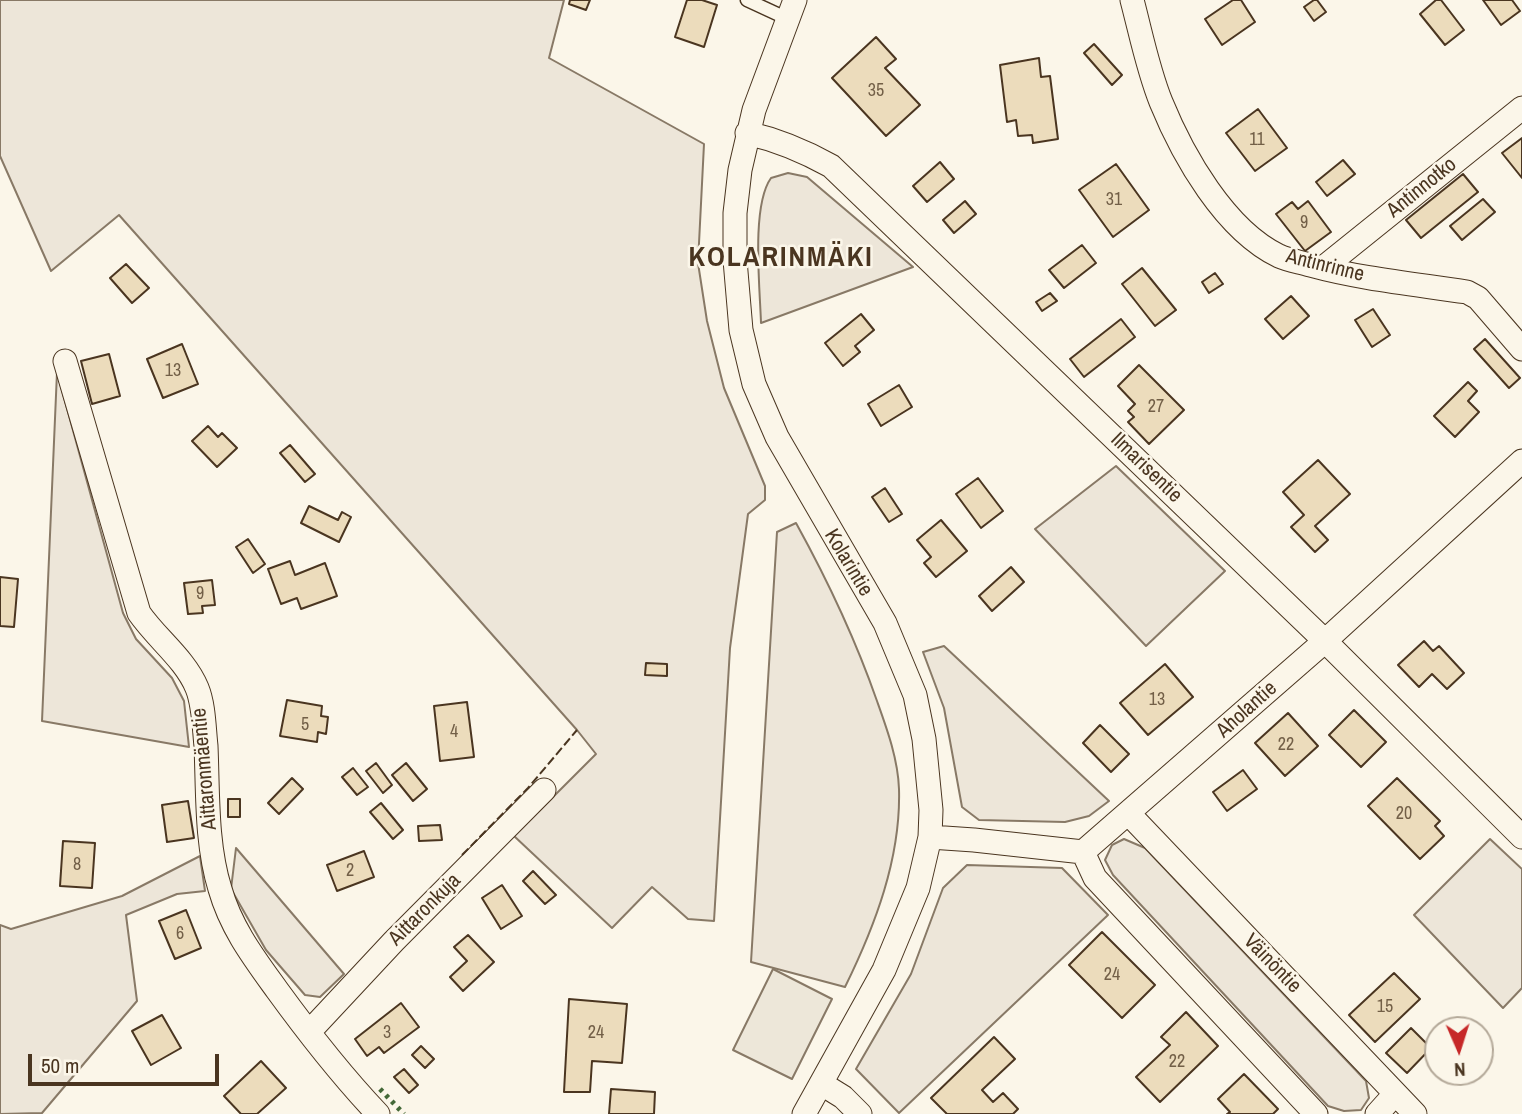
<!DOCTYPE html>
<html>
<head>
<meta charset="utf-8">
<style>
	body { margin:0 }
	#map { position:relative; width:1522px; height:1114px; overflow:hidden; background:#fbf6e9; font-family:"Archivo Narrow",sans-serif }
	canvas { display:block }
	.north { position:absolute; left:1424px; top:1016px; width:70px; height:70px; box-sizing:border-box; background:#fbf6e9; border:2px solid #b4a999; border-radius:50%; rotate:177deg; font-size:19px; font-weight:700; line-height:28px; text-align:center; color:#4a3520 }
	.north::after { content:''; display:block; margin:auto; width:24px; height:32px; background:#c62828; clip-path:polygon(50% 0,100% 100%,50% 72%,0 100%) }
	.scale { position:absolute; left:28px; top:1054px; width:191px; height:32px; box-sizing:border-box; border:4px solid #4a3520; border-top:0; padding-left:9px; font-size:21px; line-height:24px; white-space:nowrap; color:#4a3520; -webkit-text-stroke:5px #fbf6e9; paint-order:stroke }
</style>
</head>
<body>
<div id="map">
<canvas width="1522" height="1114"></canvas>
<div class="north">N</div>
<div class="scale">50 m</div>
</div>
<script>
const c = document.querySelector('canvas').getContext('2d');
c.lineJoin = 'round';
function fillPath(path, color) {
  c.fillStyle = color;
  c.fill(path, 'evenodd');
}
function strokePath(path, color, width, dash) {
  c.strokeStyle = color;
  c.lineWidth = width;
  c.lineCap = dash ? 'butt' : 'round';
  c.setLineDash(dash || []);
  c.stroke(path);
}
function label(font, color, halo, rows, align = 'center') {
  c.font = font + ' "Archivo Narrow",sans-serif';
  c.lineWidth = 5;
  c.setLineDash([]);
  c.textBaseline = 'middle';
  c.strokeStyle = halo;
  c.fillStyle = color;
  for (const [text, x, y, turn = 0] of rows) {
    c.save();
    c.translate(x, y);
    c.rotate((+turn || 0) * Math.PI / 180);
    c.textAlign = isNaN(turn) ? turn : align;
    if (halo) c.strokeText(text, 0, 0);
    c.fillText(text, 0, 0);
    c.restore();
  }
}
const green = new Path2D(`
	M0,0H564L549,58L704,144L698,263L707,321L724,388L765,486V500L748,514L730,648L714,921L688,919L652,887L612,928L514,836L596,754L577,730L119,215L51,271L0,156Z
	M788,173L807,177L913,267L761,323C760,288 751,206 771,178Z
	M57,372L123,613L136,639L172,678L184,701L189,747L42,721Z
	M1116,466L1225,571L1146,646L1035,529Z
	M796,523C828,581 855,638 877,701C887,729 898,759 899,789C901,858 875,926 845,987L751,962L777,532Z
	M944,646L1109,801L1089,816L1065,822L979,820L962,807L944,708L923,652Z
	M1124,839L1145,848L1366,1081L1369,1098L1361,1110L1344,1111L1328,1106L1113,875L1105,860L1112,845Z
	M1490,839L1522,869V988L1503,1008L1414,915Z
	M236,848L344,974L320,997L305,995L266,950L231,889Z
	M200,856L205,891L177,894L126,915L137,1001L42,1113L0,1114V925L11,929L122,896Z
	M967,865L1062,868L1108,915L899,1113L856,1069L911,974L943,888Z`);
fillPath(green, '#ede6d9');
strokePath(green, '#887966', 2);
const parking = new Path2D(`
	M773,969L832,999L792,1079L733,1050Z`);
fillPath(parking, '#ede7d9');
strokePath(parking, '#887966', 2);
const building = new Path2D(`
	M570,0H590L586,10L569,4Z
	M687,0H702L717,5L704,47L675,37Z
	M1233,0H1241L1255,22L1222,45L1205,19Z
	M1314,0H1317L1326,12L1314,21L1304,7Z
	M1436,0H1441L1464,30L1445,45L1420,14Z
	M1483,0H1512L1520,11L1501,25Z
	M876,37L896,59L885,68L920,105L886,136L832,78Z
	M1094,44L1122,75L1112,85L1084,53Z
	M1039,58L1041,77L1050,76L1058,139L1033,143L1032,135L1018,136L1016,120L1007,122L1000,65Z
	M1258,109L1287,148L1255,171L1226,133Z
	M1522,138V178L1502,153Z
	M1343,160L1355,174L1327,196L1316,182Z
	M940,162L954,179L927,202L913,186Z
	M1116,164L1149,210L1113,237L1079,190Z
	M1463,174L1478,192L1421,238L1406,220Z
	M1483,199L1495,212L1462,240L1450,226Z
	M965,201L976,214L954,233L943,220Z
	M1308,201L1331,232L1305,251L1276,214L1292,202L1298,209Z
	M1082,245L1096,263L1064,288L1049,270Z
	M126,264L149,288L132,303L110,278Z
	M1142,268L1176,310L1155,326L1122,284Z
	M1215,273L1223,284L1209,293L1202,282Z
	M1050,293L1057,301L1042,311L1036,302Z
	M1291,296L1309,316L1283,339L1265,319Z
	M1373,309L1390,335L1372,347L1355,320Z
	M861,314L874,330L855,346L860,352L843,366L825,343Z
	M1121,319L1135,337L1084,377L1070,359Z
	M1485,339L1520,378L1509,388L1474,349Z
	M182,344L198,384L163,398L147,359Z
	M109,354L120,396L92,404L81,361Z
	M1139,365L1184,410L1149,444L1128,422L1134,417L1128,411L1135,404L1118,386Z
	M1468,382L1477,391L1468,401L1479,412L1455,437L1434,416Z
	M899,385L912,407L881,426L868,404Z
	M208,426L218,437L222,433L237,448L217,467L192,441Z
	M290,445L315,474L305,482L280,453Z
	M1318,460L1350,494L1315,526L1328,540L1315,552L1291,527L1304,515L1283,492Z
	M978,478L1003,511L981,528L956,494Z
	M885,488L902,514L889,522L872,497Z
	M309,506L338,520L342,512L351,517L339,542L301,523Z
	M941,520L967,551L936,577L924,563L931,557L917,540Z
	M248,539L265,564L253,573L236,547Z
	M290,561L295,575L325,563L337,596L301,609L297,598L281,604L268,569Z
	M1011,567L1024,582L992,611L979,596Z
	M0,577L18,579L14,627L0,626Z
	M212,580L215,605L202,606L203,613L188,614L184,583Z
	M1424,641L1433,651L1439,646L1464,673L1447,689L1432,674L1419,687L1398,665Z
	M646,663L667,664V676L645,675Z
	M1165,664L1193,697L1148,735L1120,703Z
	M287,700L322,706L321,716L328,717L326,734L318,732L317,742L280,736Z
	M467,702L474,757L440,761L434,706Z
	M1354,710L1386,742L1361,767L1329,735Z
	M1288,713L1318,746L1285,776L1255,743Z
	M1100,725L1129,754L1111,772L1083,743Z
	M376,763L392,785L383,793L366,771Z
	M406,763L427,789L413,801L392,775Z
	M353,768L368,787L357,795L342,777Z
	M1243,770L1257,789L1227,811L1213,792Z
	M292,778L303,789L279,814L268,803Z
	M1397,778L1440,821L1435,826L1444,836L1420,859L1368,806Z
	M228,799H240V817H228Z
	M188,801L194,838L167,842L162,805Z
	M381,803L403,830L393,839L370,812Z
	M440,825L442,840L419,841L418,826Z
	M63,841L95,843L92,888L60,886Z
	M364,851L374,877L337,891L327,865Z
	M533,871L556,895L545,904L523,881Z
	M502,885L522,916L501,929L482,898Z
	M186,910L201,948L175,959L159,921Z
	M1102,932L1155,985L1122,1018L1069,965Z
	M468,935L494,962L463,991L450,977L467,961L454,947Z
	M1394,973L1420,999L1375,1042L1349,1015Z
	M569,999L627,1004L622,1063L592,1061L590,1092H564Z
	M401,1003L419,1027L384,1053L379,1047L367,1056L355,1039Z
	M1186,1012L1218,1046L1160,1102L1136,1077L1170,1045L1161,1037Z
	M162,1015L181,1048L151,1065L132,1031Z
	M1411,1028L1431,1048L1407,1073L1386,1053Z
	M994,1037L1015,1059L982,1090L993,1102L1003,1093L1018,1109L1013,1114H947L931,1098Z
	M421,1046L434,1059L425,1068L412,1055Z
	M261,1061L286,1088L257,1114H241L224,1096Z
	M404,1069L418,1085L409,1093L394,1077Z
	M1244,1074L1278,1109L1273,1114H1227L1230,1112L1218,1099Z
	M611,1089L655,1092L654,1114H609Z`);
fillPath(building, '#ecdcbc');
strokePath(building, '#4a3520', 2);
const service = new Path2D(`
	M747,0L788,19`);
const minor = new Path2D(`
	M795,0L754,110L740,170L735,213V260L741,330L754,384L777,437L885,623L915,695L924,739L931,810L930,837L918,888L884,970L804,1114
	M1132,0C1141,34 1148,70 1161,102C1183,156 1225,230 1279,256C1288,260 1300,262 1310,265C1361,279 1414,284 1467,292L1478,298L1522,349
	M747,133C778,140 804,151 831,166L1325,641L1522,837
	M1323,268L1522,108
	M65,361L139,613C157,639 185,659 197,688C204,705 204,728 206,746C208,793 206,844 220,889C231,928 254,958 277,990C309,1034 341,1075 378,1114
	M1129,814L1415,1114
	M930,837L974,840L1083,852L1325,641L1522,461
	M1083,852L1095,878L1316,1114
	M309,1032L394,941L544,790
	M822,1084L843,1097L860,1114
	M1377,1114L1395,1094`);
strokePath(service, '#4a3520', 15);
strokePath(minor, '#4a3520', 25);
strokePath(service, '#fbf6e9', 12);
strokePath(minor, '#fbf6e9', 23);
strokePath(new Path2D(`
	M380,1089L404,1114`), '#436837', 5, [3.5, 5]);
strokePath(new Path2D(`
	M462,855L528,788L577,730`), '#4a3520', 2, [9, 3.5]);
label('18px', '#725f47', null, [
	["35",876,91],
	["11",1257,140],
	["31",1114,200],
	["9",1304,223],
	["13",173,371],
	["27",1156,407],
	["9",200,594],
	["13",1157,700],
	["5",305,725],
	["4",454,732],
	["22",1286,745],
	["20",1404,814],
	["8",77,865],
	["2",350,871],
	["6",180,934],
	["24",1112,975],
	["15",1385,1007],
	["3",387,1033],
	["24",596,1033],
	["22",1177,1062]
]);
label('21px', '#4a3520', '#fbf6e9', [
	["Antinnotko",1422,188,-39],
	["Antinrinne",1325,266,14],
	["Ilmarisentie",1146,468,44],
	["Kolarintie",848,563,59],
	["Aholantie",1247,710,-42],
	["Aittaronmäentie",205,769,-95],
	["Aittaronkuja",425,910,-45],
	["Väinöntie",1272,964,46]
]);
c.letterSpacing = '2px';
label('bold 28px', '#4a3520', '#fbf6e9', [
	["KOLARINMÄKI",781,258]
]);
c.letterSpacing = '0px';
</script>
</body>
</html>
